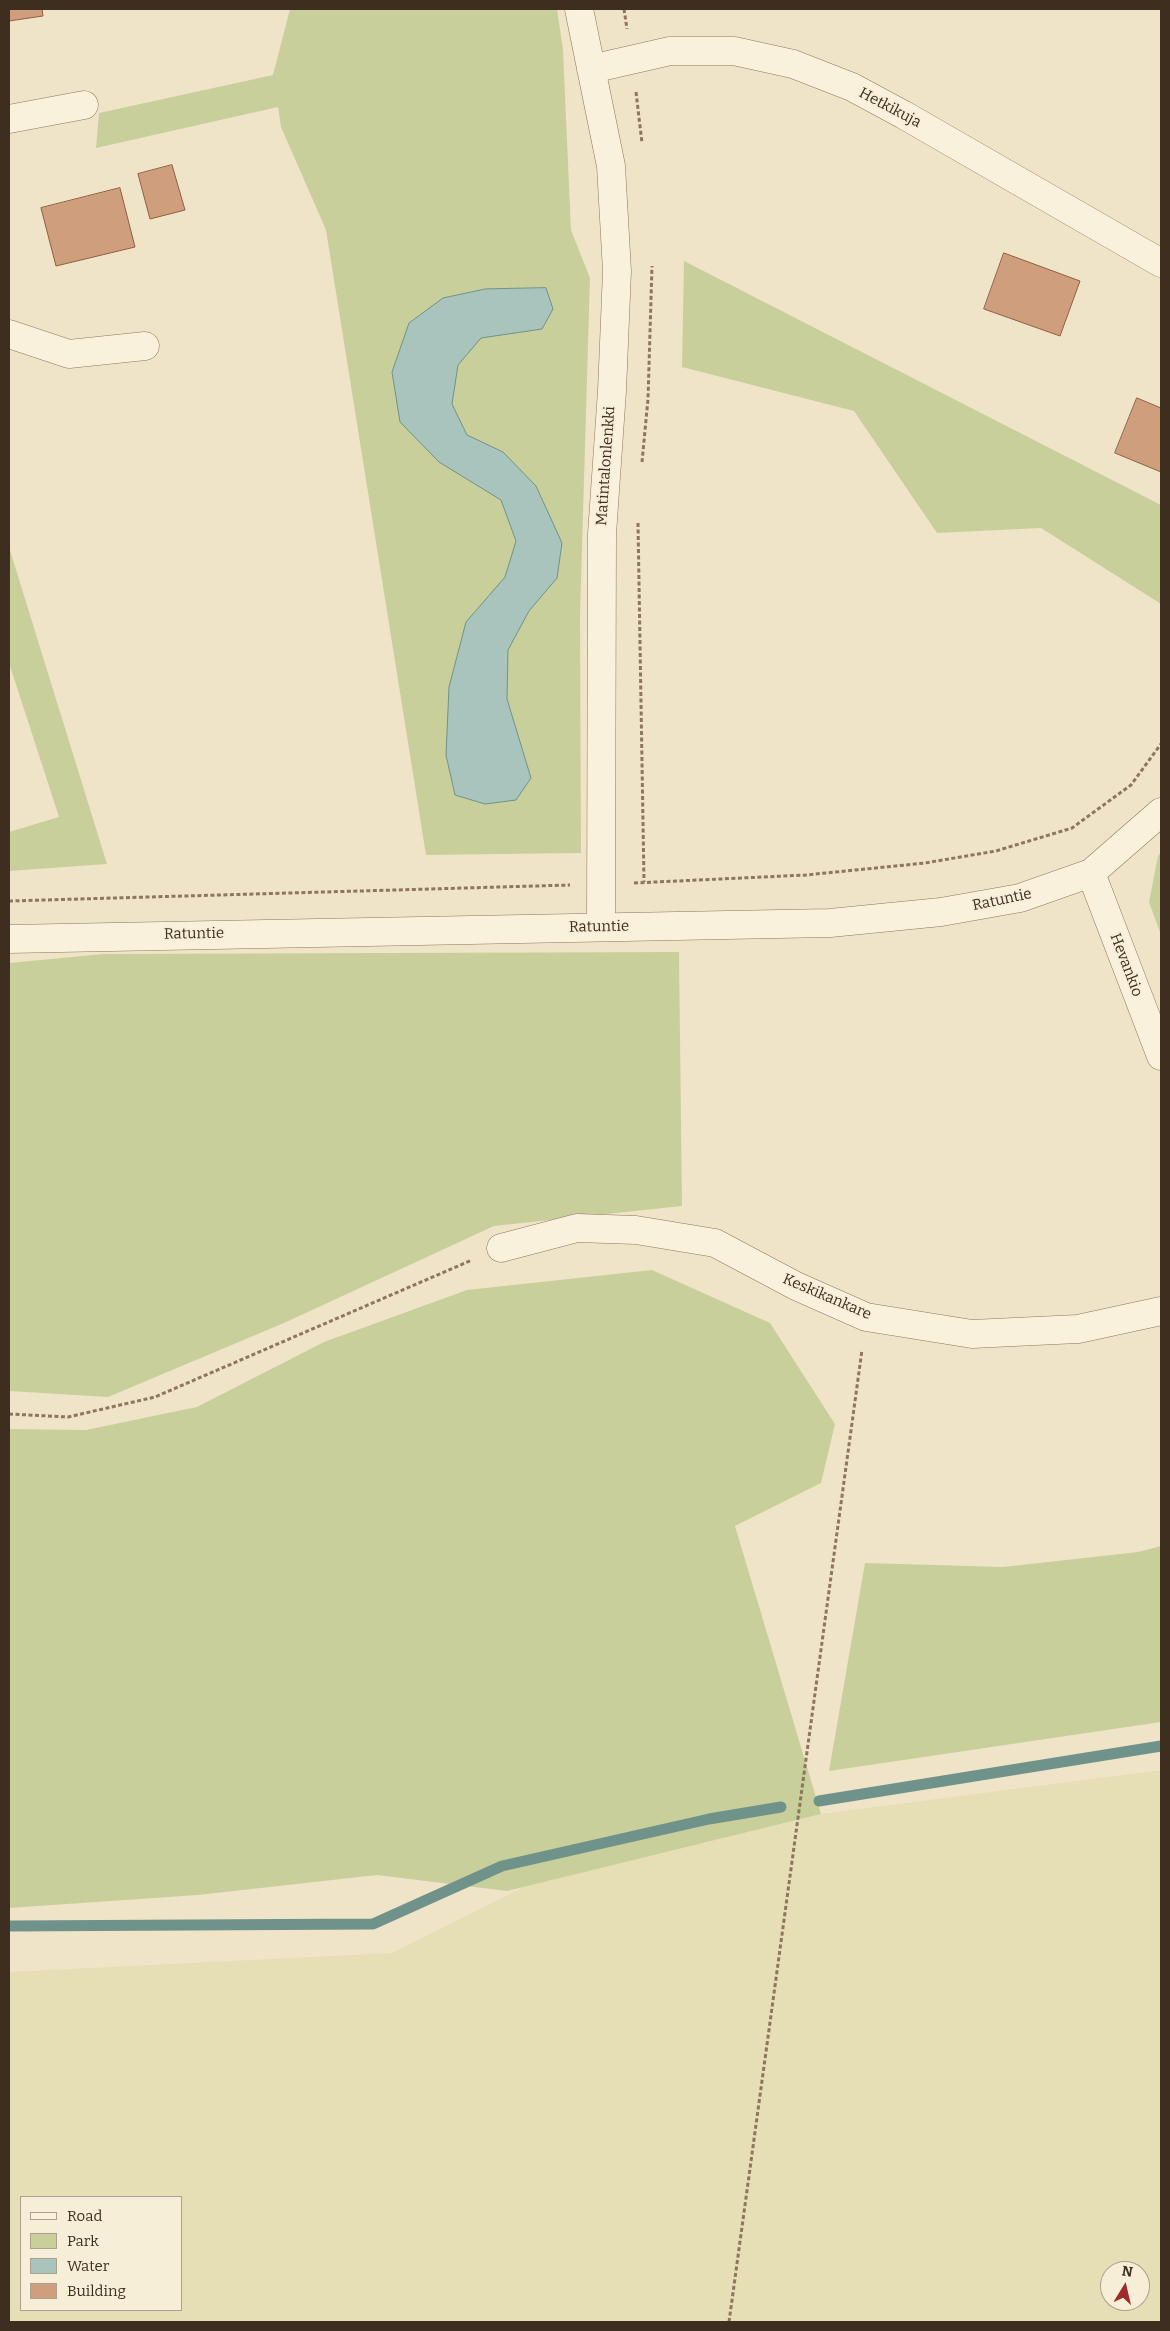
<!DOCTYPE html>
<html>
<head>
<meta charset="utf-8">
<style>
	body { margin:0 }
	#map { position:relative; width:1170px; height:2331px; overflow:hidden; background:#f0e4c8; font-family:Bitter,serif }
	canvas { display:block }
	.frame { position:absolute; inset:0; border:10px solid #3d2e20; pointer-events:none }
	.legend { position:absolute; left:20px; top:2196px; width:162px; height:115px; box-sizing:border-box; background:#f7eed8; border:1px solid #ada18e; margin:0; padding:6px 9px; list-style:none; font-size:15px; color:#3d2e20 }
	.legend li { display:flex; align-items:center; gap:10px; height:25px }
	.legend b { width:25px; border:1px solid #ada18e }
	.north { position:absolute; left:1100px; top:2261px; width:50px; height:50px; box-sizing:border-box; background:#f7eed8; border:1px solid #ada18e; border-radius:50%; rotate:9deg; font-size:14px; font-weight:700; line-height:20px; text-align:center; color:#3d2e20 }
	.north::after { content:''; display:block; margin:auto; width:18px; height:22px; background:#9e2a2b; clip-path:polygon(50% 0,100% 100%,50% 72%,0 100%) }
</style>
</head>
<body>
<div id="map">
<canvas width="1170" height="2331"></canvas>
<div class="frame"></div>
<ul class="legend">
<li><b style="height:6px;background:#faf1dc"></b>Road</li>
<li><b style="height:14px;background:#c9cf9b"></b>Park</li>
<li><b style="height:14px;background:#a9c4bc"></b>Water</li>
<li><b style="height:14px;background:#cf9f7d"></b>Building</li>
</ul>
<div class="north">N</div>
</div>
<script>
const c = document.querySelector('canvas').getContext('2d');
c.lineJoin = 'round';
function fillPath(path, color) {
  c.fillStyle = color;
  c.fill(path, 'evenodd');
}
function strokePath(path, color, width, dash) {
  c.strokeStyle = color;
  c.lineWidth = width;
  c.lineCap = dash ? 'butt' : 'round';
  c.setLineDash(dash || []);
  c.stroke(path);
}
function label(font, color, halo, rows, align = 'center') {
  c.font = font + ' Bitter,serif';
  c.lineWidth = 4;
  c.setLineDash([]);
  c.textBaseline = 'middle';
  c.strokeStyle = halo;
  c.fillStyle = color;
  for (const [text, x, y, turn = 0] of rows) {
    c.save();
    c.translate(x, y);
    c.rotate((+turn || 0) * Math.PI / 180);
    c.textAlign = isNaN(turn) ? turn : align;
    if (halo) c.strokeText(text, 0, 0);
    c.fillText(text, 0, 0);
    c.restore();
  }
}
fillPath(new Path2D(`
	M1161,1770V2322H9V1972L392,1953L526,1886L821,1814ZM21,2197H181V2310H21ZM1110,2271H1140V2301H1110Z`), '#e6deb5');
fillPath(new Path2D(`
	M290,9H557L563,50L571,230L590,278L580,615L581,853L426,855L326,230L281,127L278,107L96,148L99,113L273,75Z
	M684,261L1161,505V604L1041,528L937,533L854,411L682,367Z
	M9,547L107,864L9,871V832L59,817L9,663Z
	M1161,852V935L1149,902L1158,856Z
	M679,952L682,1206L494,1226L284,1323L108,1397L9,1391V963L104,954Z
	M652,1270L770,1323L835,1424L821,1483L735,1526L821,1814L507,1891L377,1875L198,1895L9,1908V1429L86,1430L197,1407L324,1342L467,1290Z
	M1161,1546V1722L829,1771L865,1563L1003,1567L1138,1552Z`), '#c9cf9b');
const water = new Path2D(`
	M546,288L553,309L542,329L481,338L458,365L452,404L467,435L503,452L536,486L562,543L557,578L529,611L508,650L507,699L531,778L516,800L485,804L455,795L446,755L449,687L466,622L505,577L516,541L501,500L439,462L400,422L392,372L409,323L443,298L485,289Z`);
fillPath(water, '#a9c4bc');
strokePath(water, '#6f938a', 1);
strokePath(new Path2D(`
	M819,1801L1161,1746
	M9,1926L373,1924L502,1866L709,1819L781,1807`), '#6f938a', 11);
const building = new Path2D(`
	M9,9H42L43,16L9,21Z
	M172,165L185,210L150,219L138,174Z
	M120,188L135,247L56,266L41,208Z
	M1004,253L1080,281L1060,336L984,309Z
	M1137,398L1161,408V472L1115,453Z`);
fillPath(building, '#cf9f7d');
strokePath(building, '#8d5f41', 1);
const street = new Path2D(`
	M579,9L611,166L617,271L612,391L602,534L601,927
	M591,69L670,51H734L793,64L852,87L904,115L1161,263
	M9,119L84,105
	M9,334L69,354L145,346
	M1091,873L1161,1056
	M9,939L830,923L941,912L1020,898L1091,873L1161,812
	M501,1248L577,1228L636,1230L715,1243L796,1286L866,1317L972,1334L1078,1329L1161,1311`);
strokePath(street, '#8d765c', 29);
strokePath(new Path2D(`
	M624,9L627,29
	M636,92L642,143
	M642,462L648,399L652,266
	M638,523L644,882
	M634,883L806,875L925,863L996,851L1072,828L1131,785L1161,744
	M9,901L570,885
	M9,1414L68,1417L155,1397L472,1260
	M729,2322L862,1350`), '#8d765c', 3, [4, 2.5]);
strokePath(street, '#faf1dc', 28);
label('15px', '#3d2e20', '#f7eed8', [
	["Hetkikuja",890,108,28],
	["Matintalonlenkki",606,466,-86],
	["Ratuntie",1002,900,-12],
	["Ratuntie",599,927,-1],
	["Ratuntie",194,934,-1],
	["Hevankio",1126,965,69],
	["Keskikankare",827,1297,23]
]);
</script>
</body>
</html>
